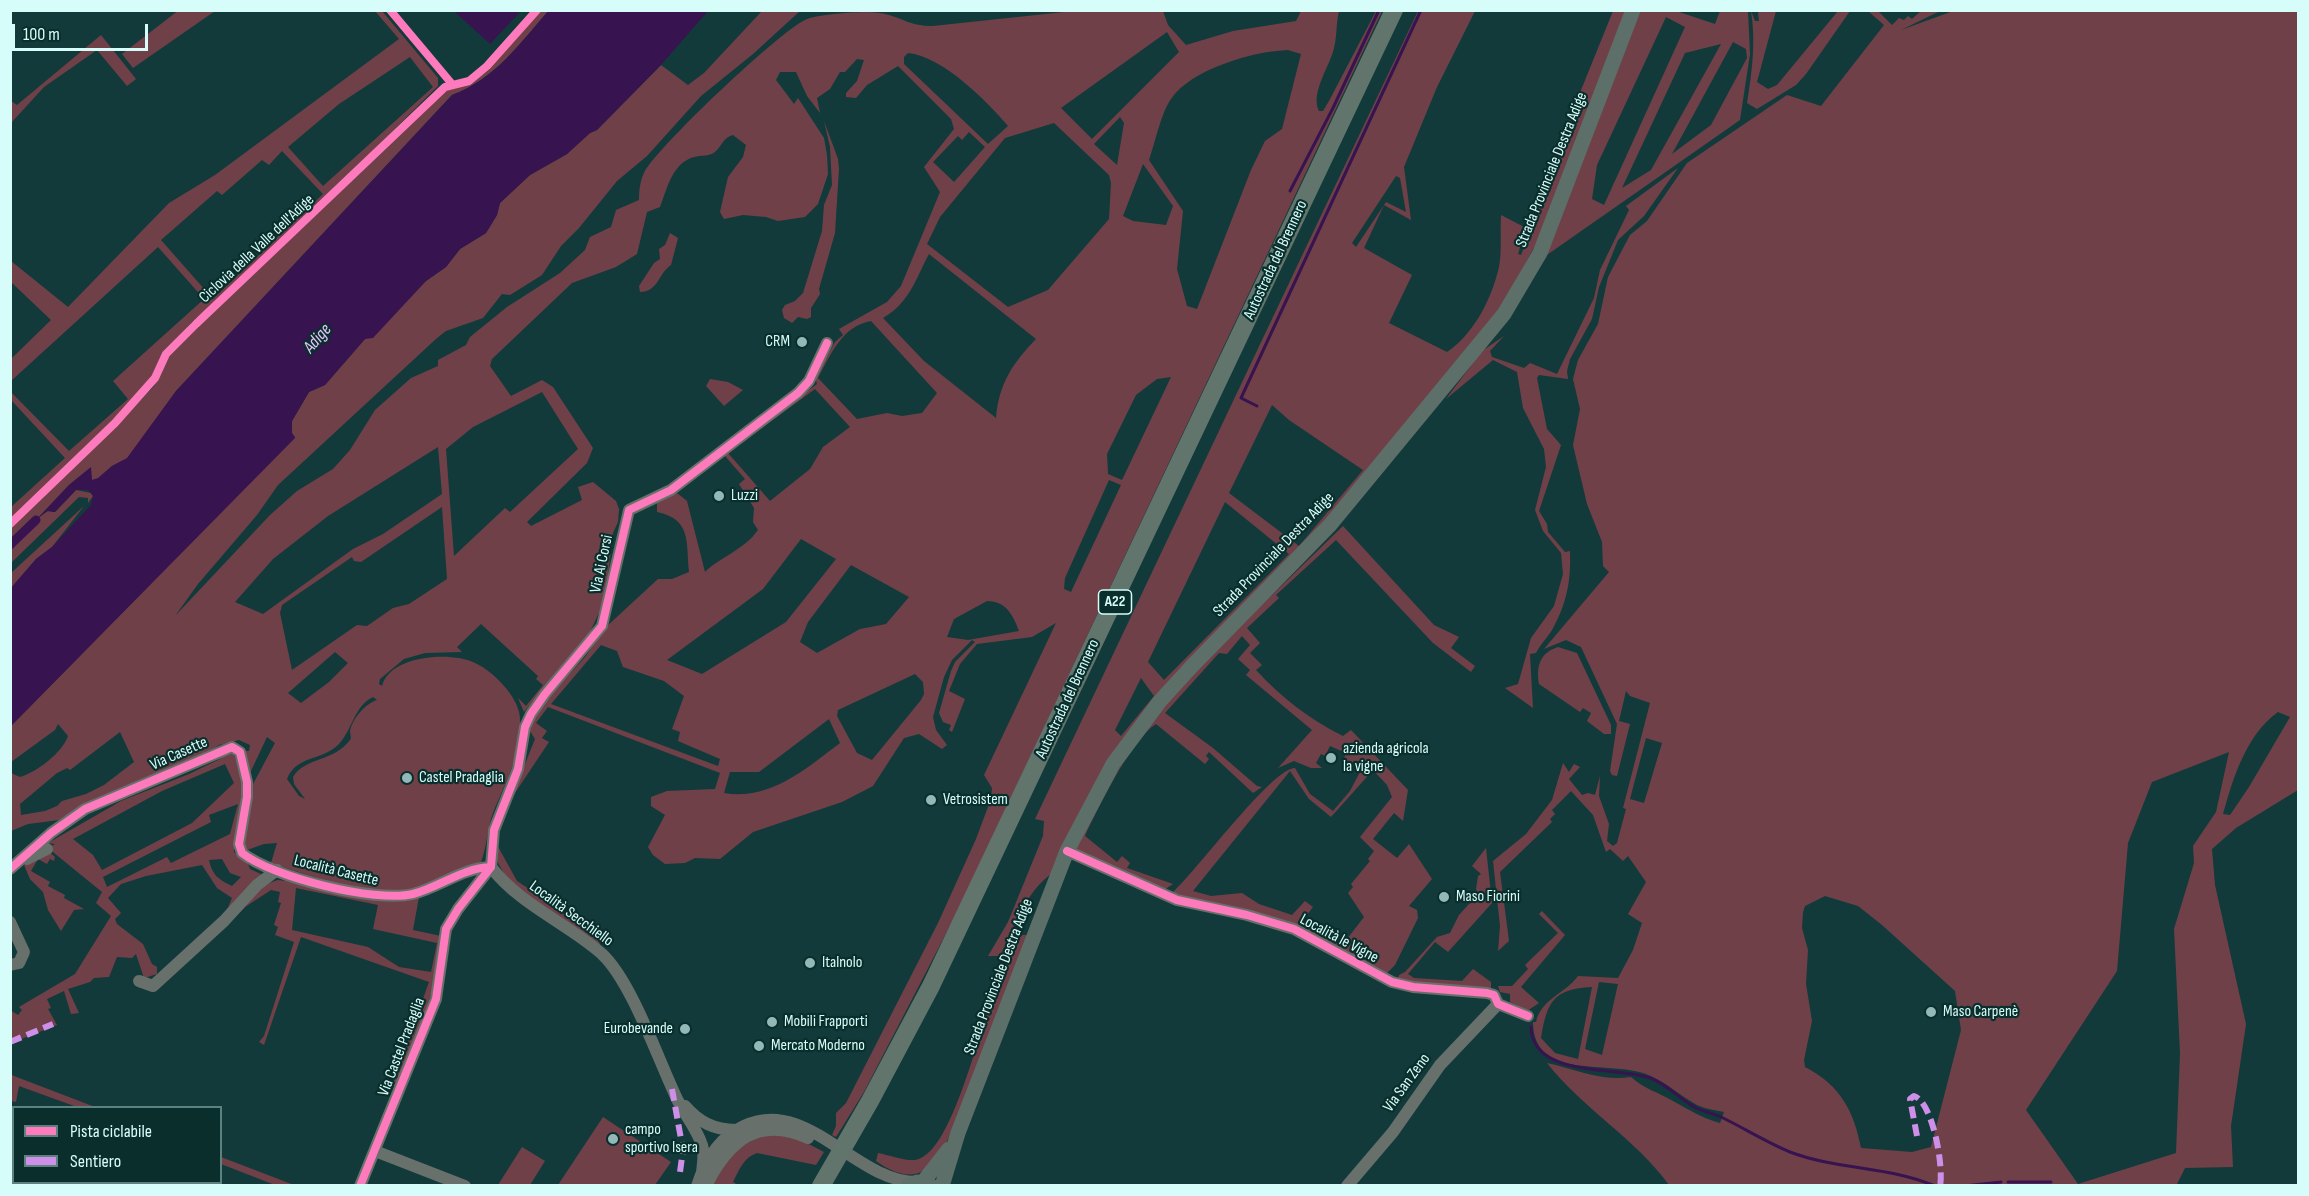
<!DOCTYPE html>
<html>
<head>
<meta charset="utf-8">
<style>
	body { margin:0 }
	#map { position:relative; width:2309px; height:1196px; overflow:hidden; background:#133a3a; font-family:"Sofia Sans Condensed",sans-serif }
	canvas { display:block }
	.frame { position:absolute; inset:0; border:12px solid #d6fdfa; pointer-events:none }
	.legend { position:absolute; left:12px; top:1106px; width:210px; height:78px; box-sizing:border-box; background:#0a2e2c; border:2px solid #5c817e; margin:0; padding:8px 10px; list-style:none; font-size:18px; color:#d6fdfa }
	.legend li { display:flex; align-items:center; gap:12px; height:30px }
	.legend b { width:30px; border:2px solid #5c817e }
	.scale { position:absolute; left:12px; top:24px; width:136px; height:27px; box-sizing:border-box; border:3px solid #d6fdfa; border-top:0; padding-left:8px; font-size:18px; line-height:21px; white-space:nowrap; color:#d6fdfa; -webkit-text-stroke:4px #0a2e2c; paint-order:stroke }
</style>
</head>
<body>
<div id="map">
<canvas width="2309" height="1196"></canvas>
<div class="frame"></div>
<ul class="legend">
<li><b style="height:8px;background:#fd7abc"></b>Pista ciclabile</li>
<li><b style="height:8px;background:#ce8fe9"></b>Sentiero</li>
</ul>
<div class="scale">100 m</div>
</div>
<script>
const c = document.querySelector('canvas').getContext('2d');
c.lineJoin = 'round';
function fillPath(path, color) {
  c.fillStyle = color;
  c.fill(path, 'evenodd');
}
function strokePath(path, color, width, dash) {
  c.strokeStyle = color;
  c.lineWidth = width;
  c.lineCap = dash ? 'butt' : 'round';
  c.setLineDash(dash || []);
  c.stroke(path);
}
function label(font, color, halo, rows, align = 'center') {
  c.font = font + ' "Sofia Sans Condensed",sans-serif';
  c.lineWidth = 4.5;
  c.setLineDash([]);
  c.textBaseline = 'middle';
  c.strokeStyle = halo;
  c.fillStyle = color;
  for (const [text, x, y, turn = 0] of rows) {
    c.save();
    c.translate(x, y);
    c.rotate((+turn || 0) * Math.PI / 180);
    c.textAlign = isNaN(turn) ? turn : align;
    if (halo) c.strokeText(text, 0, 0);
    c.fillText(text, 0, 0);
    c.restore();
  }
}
fillPath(new Path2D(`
	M179,10L215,11L133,68L122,54Z
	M1083,10L1163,11L1168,25L1186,45L1233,31L1296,21L1301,11H1339C1336,23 1337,36 1334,48C1330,66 1310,93 1319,111H1323L1329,101L1376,11H1382L954,918L864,1092L836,1137L832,1135L836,1126V1113L846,1103L938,923L976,839L991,799L992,788L984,775L1056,623L1032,637L977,644L960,664L949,691L965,699L952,732L949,730L951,725L943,722L939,713L951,671L955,662L975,642L972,640L952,660L944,677L933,717L936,730L947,745L942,749L919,734L904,738L873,786L842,802L753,832L720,859L695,858L685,863L665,864L653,855L648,847L665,815L651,806V797L667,791L715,789L720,773L548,707L536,723L547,731L542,738L549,742L511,799L535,739L528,728L542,704L585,657L606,627L658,579H672L689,572C686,543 692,519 657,512V503L677,493L687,501L705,572C720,557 744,550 758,530L753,522L754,508L739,484L745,479L725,456L726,451L817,384L815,377L835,342L843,335L839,329L887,302L901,286L940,192L924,167L954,129L951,119L898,66L867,85L856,98L846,97V93L857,81L864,60L857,59L845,72H840L830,89L817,98L820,113L807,96L796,72H780L776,80L794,104L798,98L824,138L827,155L828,174L818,204L805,217L778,221L766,217L743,215L724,219L720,212L728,177L743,157L746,145L733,135C723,138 723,144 716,151C710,157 701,155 694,157C672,163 667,189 660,207L647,212L637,254L616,267L572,283L492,359L490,366L511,396L542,380L553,387L593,448L587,463L527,522L531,526L582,500L578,487L593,482L616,501L619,509L618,522L613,533L605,600L590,632L524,712L518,698L526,706L543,685L536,679L538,676L481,624L457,647L462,652L425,653L404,659L380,679L379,684L382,686C390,655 451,651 475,663C493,671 519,697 520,718C523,752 505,783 493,813C487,829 487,847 481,862L430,884L396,893L335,884L271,863L277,843L264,844L247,850L244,846L252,786L275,743L267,737L250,773L245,751H249L250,745L239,740L219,745L207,753L94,799L59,820L28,824L11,831V773L20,777C37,772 62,753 68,736L58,724L55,730L11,762V726L295,437L292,433V421L309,392L325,385L365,339L426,281L446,267L460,249L486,233L497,215L500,203L530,175L567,154L590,133L597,130L661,65L688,85L704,73L762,11H800L753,54L701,96L647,156L617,181L579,228L561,246L542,275L510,295L502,294L483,318L446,331L437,338L278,485L257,515L198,584L175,616L270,515L297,491L333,469L350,450L375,410L411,378L438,366V360L466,345L470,337L507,307L560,273L585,250L590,237L611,227L616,210L639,200C639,191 640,181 644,173C655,149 783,28 807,19C822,14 869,10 885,14C906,19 909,26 933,26ZM1167,32L1179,52L1092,139L1061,108ZM1288,50L1301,54L1282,129L1265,141L1251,170L1197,309L1187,306L1177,269L1183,211L1149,160C1155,143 1161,113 1171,99C1191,69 1254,51 1288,50ZM908,53C942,56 987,101 1008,126L988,144L904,64V57ZM1120,117L1124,123L1117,165L1094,144ZM1054,123L1109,175L1111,183L1109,219L1048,290L1008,307L927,244L940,217L1005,138ZM969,132L985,147L954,182L933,162L958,136L962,140ZM1143,164L1173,206L1166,225L1133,221L1123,216ZM929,254L1036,339C1013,363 999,383 996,418L924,361L883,318C910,302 915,280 929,254ZM871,321L937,393L922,413L902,416L887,413L857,419L818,378C831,354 842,326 871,321ZM1171,377L1122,480L1108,474L1107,454L1136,395L1157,379ZM815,389L850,427L823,447L810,469L770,501L728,453ZM542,392L578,449L510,512L505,508L454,556L446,449L473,427ZM438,447L442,494L383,534L353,549L263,614L235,602L273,559L328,516ZM1109,480L1121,485L1071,592L1064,589L1065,578ZM442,507L447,579L409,604L393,608L367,626L357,625L292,670L280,613L282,605L352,557L354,561L361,562ZM801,539L836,559L786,622L702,674L667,660L763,589ZM851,565L909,597L886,624L860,629L817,653L800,642L808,622ZM987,601C1006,601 1013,615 1019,631L968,640L947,637L954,619ZM601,645L617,651L623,667L664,681L684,696L672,729L680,732L678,741L720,759L718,766L551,704ZM335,652L348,663L329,682L301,703L288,693ZM915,674L923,682L924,694L921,700L872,760L857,753L837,716L838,710ZM373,697L377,700C365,704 353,718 350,731C350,734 352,738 350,740C334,762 305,757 293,777L294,784L305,799L299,796L287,779C297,755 321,761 338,745C353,730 353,707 373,697ZM829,719L840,743C806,769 769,801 724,793L730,772H759ZM120,732L134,762L104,785L86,794L62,801L57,806L45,811L21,815L20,804L57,773L67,768L70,770Z
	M1956,10L2298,11V790L2236,828L2212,849L2215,885L2246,1024L2231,1126L2233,1167L2185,1168L2176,1186L1669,1185C1636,1139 1582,1108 1547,1063C1574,1069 1604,1082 1631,1077C1644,1089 1658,1092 1673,1101C1689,1110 1702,1118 1720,1123L1724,1112C1715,1110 1705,1109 1697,1105C1679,1095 1665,1081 1646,1074C1609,1060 1533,1081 1533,1022H1536C1541,999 1566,993 1578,976L1618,978L1633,950L1642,923L1628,914L1646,882L1628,856L1623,861L1610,849L1606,852L1593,815L1571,791L1552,810L1555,814L1550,819L1552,822L1500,872L1509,941L1498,951L1500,926L1493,861L1526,834L1552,800L1563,763L1569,772L1574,764L1580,767L1569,779L1582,795L1588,793L1595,795L1600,776L1599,796L1609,824L1607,841L1613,846L1617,843L1626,809L1623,808L1650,703L1630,696L1626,691L1619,721L1630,724L1617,776L1612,775L1610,771L1617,724L1581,647L1566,640L1544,649L1609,572L1603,566L1602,542L1587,504L1573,445L1580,409L1573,379L1578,360L1598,324L1608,277L1630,235L1647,221L1687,163L1787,95L1821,106L1884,25L1868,11H1878L1892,25L1899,18L1904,20L1908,16L1912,19L1921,11H1940L1901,30ZM2278,712L2290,717L2249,787L2230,815L2223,814C2233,778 2246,735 2278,712ZM1646,738L1662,743L1644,803L1630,799ZM2229,752L2216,812L2193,846L2194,863L2174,929L2180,1053L2176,1153L2078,1184L2026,1110L2117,971L2128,843L2152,782ZM1825,896L1858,906L1882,925L1955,991L1961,1030L1931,1147L1912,1152L1861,1148C1854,1111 1840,1085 1805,1067L1804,1060L1812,1021L1806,984L1808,950L1802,928L1803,912L1805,906ZM1599,982L1618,984L1602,1055L1585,1049ZM1592,987L1578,1059L1555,1053L1541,1038C1547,1002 1553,989 1592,987Z
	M375,11H382L438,78V86L237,285L194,320L166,350L151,379L125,408L11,518V507L65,458L11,400V392L69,451L128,399L113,381L204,299L158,247L11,381V359L51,320L11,282V261L68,307L169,203L215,175L399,39ZM410,57L433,87L323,186L288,147L339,104ZM282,151L323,194L213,299L161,240L217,191L222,195L262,160L269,165Z
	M541,11H549C518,45 496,78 452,95L176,391L127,459L112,466L98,479L92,480L90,468L69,485L38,518L48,511L55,512L76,490L91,493L93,496L88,503V498L79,497L11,563V527L111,432L154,386L169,355L449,88L477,79Z
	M1418,11H1475L1437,87L1404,167L1411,220L1384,205L1364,248L1412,275L1389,323L1447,352C1474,334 1492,298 1499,267C1502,251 1500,232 1501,215L1526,228L1518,254L1521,255L1539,210L1537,199L1613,11H1627L1544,230L1499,311L1302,550L1156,697L1053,873C1028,888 1012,929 1001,956H988L1008,922L1043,836L1044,821L1035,819ZM1396,176L1400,178L1406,212L1386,202L1356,247L1352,243ZM1272,405L1289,420L1363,470L1299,546L1229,493ZM1225,502L1289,554L1164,680L1148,662ZM1141,678L1154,696L1121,736L1115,730Z
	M1638,11H1676L1715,24L1720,11H1748L1750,54L1740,120L1544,257ZM1666,17L1685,27L1604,205L1592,199L1597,165ZM1733,42L1746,49L1747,58L1711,125L1672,154ZM1721,44L1651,170L1622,188L1685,53Z
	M1751,11L1755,21H1759L1758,13L1760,11H1776L1757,82L1768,89L1777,85L1838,11H1850L1806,74L1796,85L1757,109L1747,103C1752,71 1756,42 1751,11Z
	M101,35L136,79L127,86L97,50L44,87L11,123V101L17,105Z
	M824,121L838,159L839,169L835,233L819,289L820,294L811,308V317L807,319L798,317L792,323L784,318L782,310L785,305L795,301L803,293L822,231L824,205L832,185L830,147Z
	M1678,168L1644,216L1618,240L1599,287L1592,319L1570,359L1567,371L1568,379L1539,375L1537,378L1547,429L1561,445L1539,511L1547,524L1548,532L1565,552L1570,551C1571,581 1567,603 1552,630C1547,638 1540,645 1536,653L1530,654L1533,708L1505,688L1518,684L1531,638L1554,606L1563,574L1561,553L1543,531L1535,510L1546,467L1544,449L1523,408L1517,372L1493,360L1446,399L1482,351L1504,336L1490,351L1492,357L1524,368L1530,363L1557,374L1594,298L1600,270L1629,210L1626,206Z
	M670,233L678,238L671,265C658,274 658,292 640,292L639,286L654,263L660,259L659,249L665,245Z
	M710,379L728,382L743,390L724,406L706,386Z
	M84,506L52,547L36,559L11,588V573Z
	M1343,526L1434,625L1459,637L1451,648L1475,666L1471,672L1433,643L1336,540L1276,595L1279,598L1247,628L1260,643L1250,653L1262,665L1256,670C1282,698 1309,719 1343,736L1351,730L1408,790L1403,821L1394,813L1373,839L1397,858L1409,844L1432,879L1409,906L1417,910L1418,918L1395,965L1385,975L1344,951L1172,893C1195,873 1272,768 1295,768L1310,794L1333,811L1350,791L1361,770L1343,761L1346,753L1330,746L1325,756L1321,754L1316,763L1322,768H1311L1294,761L1278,768L1312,730L1246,675L1250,670L1238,659L1250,645L1242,636L1227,654L1219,653L1165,713L1213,748L1257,786L1262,787L1253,793L1209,752L1206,756L1209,759L1205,764L1156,724C1131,740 1098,808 1085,836L1117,862L1122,856L1130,863L1127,868L1173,884L1164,890L1077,853L1076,842L1087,819L1148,723L1236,630ZM1373,770L1387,785L1392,797L1360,837L1374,851L1368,859L1370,861L1351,884L1353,887L1348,893L1364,917L1347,939L1303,920L1313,907L1305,901L1292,915L1259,904L1242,893L1211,896L1193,891L1290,771L1309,799L1331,817Z
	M1558,647L1577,653L1611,725V734H1604L1587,721L1591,713L1583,708L1580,712L1539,684C1536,666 1540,653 1558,647Z
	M226,753L234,754C237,764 243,776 243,786C244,808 234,830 234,852L248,864L250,869L263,875L227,910L232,898L217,888L202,865L146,876L121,884L108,898L121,913L115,919L117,924L143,944L152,964L157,967V974L144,978L136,954L132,958L117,957L109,977L94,978L90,982L68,989L79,1013L71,1014L64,991L47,999L51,1008L48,1009L57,1025L11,1043L10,1010L18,1015L22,1010L19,1007L75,974L111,916L96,903L102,892L48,848L55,844L48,843L121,801L189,774L220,759ZM225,764L234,783L192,823L102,870L93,855L73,839L162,791ZM238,804L230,834L171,863L167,857L107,887L103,877L211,822L209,815ZM222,859L230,873L241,877L232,886C219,880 212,875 209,860Z
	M496,843L517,881L601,937L599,946L508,881L497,861Z
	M1486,848L1492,903L1448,952L1435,942L1408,974L1414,978L1462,981L1473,969L1491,982V988L1423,984L1398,979L1399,975L1405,972L1437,937L1450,933L1459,915L1478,894L1476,889L1478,876L1481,874L1472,866Z
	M48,851L55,857L54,861L50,859L47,864L38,859L31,871L50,882L48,886L65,895L64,898L84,909L74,910L61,931L48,910L43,892L30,879L24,865Z
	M278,880L419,897L413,930L441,936L435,984L398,1086H392L429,982L301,937L264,1045L259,1042L264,1036L294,942L275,935L278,927L274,925L281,903L278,902L280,892L271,890L245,907L226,926C239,909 257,885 278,880ZM296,888L378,905L373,929L437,943L431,972L399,967L368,947L292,930Z
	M1542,911L1565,935L1521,987L1539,1003L1527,1011L1510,1002V994L1500,992L1498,986H1512L1528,969L1525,965L1558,933L1539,914Z
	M1022,935H1029C1008,991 987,1046 964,1101C954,1123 946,1154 926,1169C910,1181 890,1171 876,1161L878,1153C889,1155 904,1161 915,1160C961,1154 988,969 1022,935Z
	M11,1074L14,1076L95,1107H77L19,1086L16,1102L11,1101Z
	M603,1117L671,1162L655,1185H558Z
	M772,1134L799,1139L824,1152L816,1165L757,1153C744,1157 739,1170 733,1182L738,1185L712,1186C729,1157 738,1142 772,1134Z
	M522,1147L545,1161L530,1185H498Z
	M220,1157H221L294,1185H275L221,1164Z`), '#704049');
fillPath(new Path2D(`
	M549,10L708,11L661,65L597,130L590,133L567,154L530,175L500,203L497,215L486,233L460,249L446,267L426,281L373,338L365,339L325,385L309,392L292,421V433L295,438L11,726V588L36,559L52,547L91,505L93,496L88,490H76L55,512L47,511L36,520L69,485L91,467L92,480L98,478L112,466L127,458L176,391L452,95C497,78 518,45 549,10Z
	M454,11L521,10V11L490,44Z`), '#371350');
strokePath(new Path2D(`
	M1290,191L1333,108L1379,10
	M1257,406L1241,398L1421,10
	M1531,1027C1532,1078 1616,1066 1650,1078C1666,1084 1677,1096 1691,1105C1700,1111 1711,1113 1721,1117C1744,1128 1766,1142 1790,1152C1837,1170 1889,1166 1935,1186
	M2008,1182H2051
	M1964,1186L2001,1182`), '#371350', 3);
strokePath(new Path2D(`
	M10,545L36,520`), '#371350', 9);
strokePath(new Path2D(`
	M1067,851L1177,900L1247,915L1294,929L1392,982L1413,987L1487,993L1494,995L1498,1004L1528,1016
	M27,859L47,849
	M491,867C520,905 567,923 602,954C632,982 659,1062 678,1101C685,1115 697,1129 702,1145C705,1154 703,1163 702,1172
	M10,869L51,833L85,809L232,747L240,752L247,782V797L239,844L242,853C272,877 375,903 413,894C440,887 462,868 491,867
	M10,922L24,952L19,963L10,965
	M139,981L153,986L224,921L257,885L277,870
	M685,1106C699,1122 714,1130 736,1130
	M375,1151L465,1186
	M360,1186L436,999L446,929L458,909L491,867L494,830L518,769L525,727L531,714L545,694L602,626L629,510L671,490L798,393L809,381L827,343
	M697,1186C705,1161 720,1137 744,1126C807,1096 855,1182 917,1182
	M706,1186C728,1142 758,1115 808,1138
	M1347,1186L1393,1132L1440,1065L1498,1004`), '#67706a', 12);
strokePath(new Path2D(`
	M923,1182L949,1149
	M908,1186L917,1182L931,1186
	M942,1186L958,1133L1067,851L1113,764L1160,701L1193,665L1330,525L1504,314L1540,253L1633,10`), '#5c6f68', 15);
strokePath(new Path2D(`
	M821,1186L870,1101L931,986L1394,10`), '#61756d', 18);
strokePath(new Path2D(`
	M10,1042L53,1024
	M672,1089L683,1150L680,1172
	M1917,1136L1910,1099L1914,1096C1933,1102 1944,1168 1940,1186`), '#ce8fe9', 6, [12, 6]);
strokePath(new Path2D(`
	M390,10L452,84
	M10,524L115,423L155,378L166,354L196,324L445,87L469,81L487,66L537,10
	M1067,851L1177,900L1247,915L1294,929L1392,982L1413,987L1487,993L1494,995L1498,1004L1528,1016
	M10,869L51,833L85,809L232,747L240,752L247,782V797L239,844L242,853C272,877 375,903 413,894C440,887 462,868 491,867
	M360,1186L436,999L446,929L458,909L491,867L494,830L518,769L525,727L531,714L545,694L602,626L629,510L671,490L798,393L809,381L827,343`), '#fd7abc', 8);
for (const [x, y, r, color] of [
	[802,342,6,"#92b9b7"],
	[719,496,6,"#92b9b7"],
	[1331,758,6,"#92b9b7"],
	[407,778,6,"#92b9b7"],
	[931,800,6,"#92b9b7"],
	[1444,897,6,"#92b9b7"],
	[810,963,6,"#92b9b7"],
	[1931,1012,6,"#92b9b7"],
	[772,1022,6,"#92b9b7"],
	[685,1029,6,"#92b9b7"],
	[759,1046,6,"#92b9b7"],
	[613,1139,6,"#92b9b7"]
]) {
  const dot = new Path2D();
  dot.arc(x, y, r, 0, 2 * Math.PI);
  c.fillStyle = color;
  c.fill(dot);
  strokePath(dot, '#0a2e2c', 2);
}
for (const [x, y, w] of [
	[1115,602,33]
]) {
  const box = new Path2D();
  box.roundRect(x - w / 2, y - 12, w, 24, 4.5);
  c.fillStyle = '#0a2e2c';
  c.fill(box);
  strokePath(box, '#d6fdfa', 1.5);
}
label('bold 15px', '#d6fdfa', null, [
	["A22",1115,602]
]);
label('16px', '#d6fdfa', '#0a2e2c', [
	["Strada Provinciale Destra Adige",1552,170,-68],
	["Ciclovia della Valle dell'Adige",257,249,-43],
	["Autostrada del Brennero",1276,260,-65],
	["Strada Provinciale Destra Adige",1274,555,-46],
	["Via Ai Corsi",602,564,-78],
	["Autostrada del Brennero",1068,699,-65],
	["Via Casette",179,754,-24],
	["Località Casette",336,871,14],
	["Località Secchiello",571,914,36],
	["Località le Vigne",1339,939,28],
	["Strada Provinciale Destra Adige",999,977,-69],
	["Via Castel Pradaglia",402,1047,-69],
	["Via San Zeno",1407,1083,-54]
]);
label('16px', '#d6fdfa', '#0a2e2c', [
	["CRM",790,342,"right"],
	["Luzzi",731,496],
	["azienda agricola",1343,749],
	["la vigne",1343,767],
	["Castel Pradaglia",419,778],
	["Vetrosistem",943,800],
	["Maso Fiorini",1456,897],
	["Italnolo",822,963],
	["Maso Carpenè",1943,1012],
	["Mobili Frapporti",784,1022],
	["Eurobevande",673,1029,"right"],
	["Mercato Moderno",771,1046],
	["campo",625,1130],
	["sportivo Isera",625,1148]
], 'left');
label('italic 18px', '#e3c1fb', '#0a2e2c', [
	["Adige",318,339,-49]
]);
</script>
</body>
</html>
